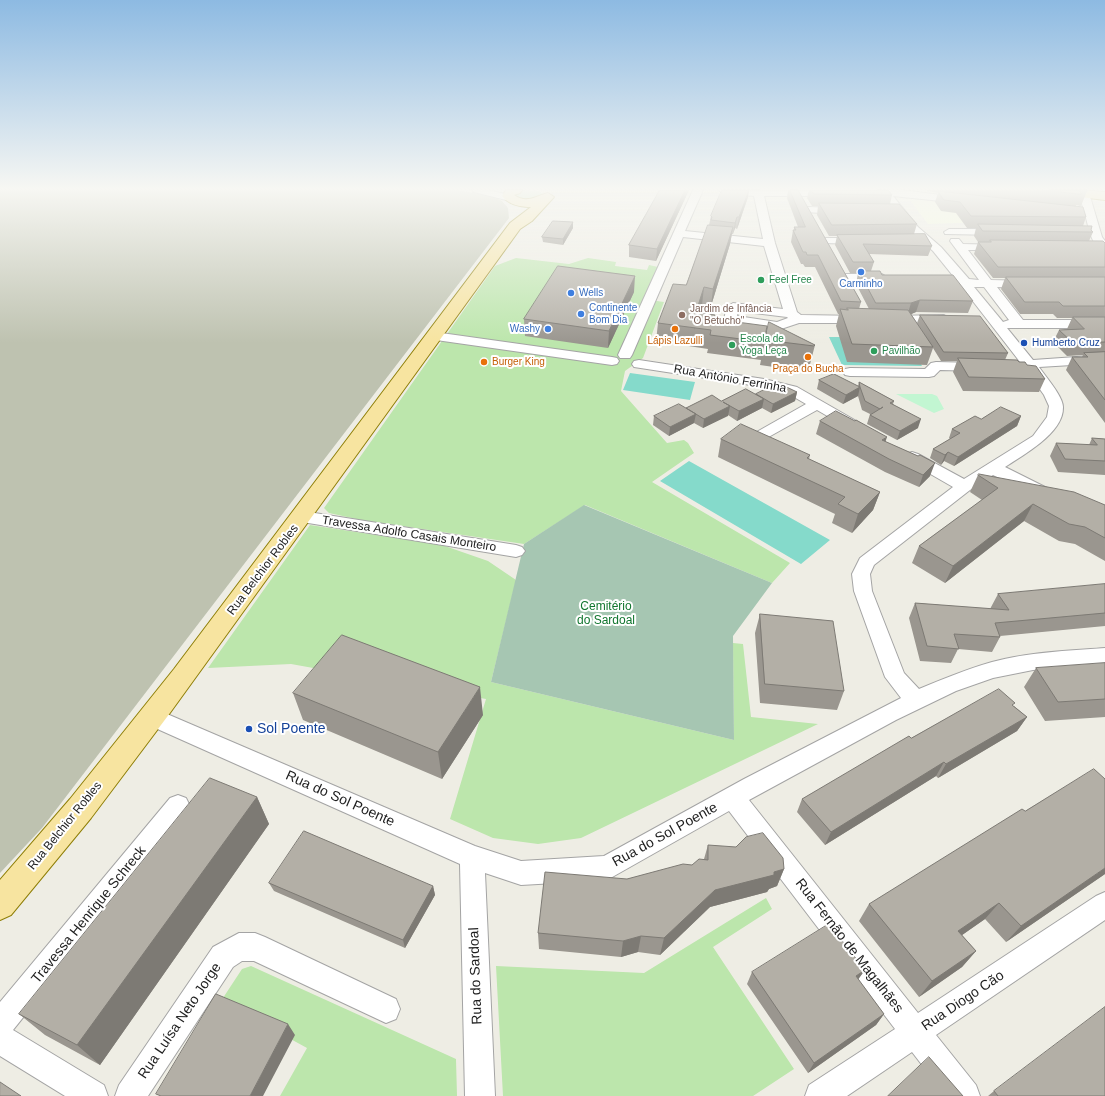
<!DOCTYPE html>
<html>
<head>
<meta charset="utf-8">
<style>
	body { margin:0 }
	canvas { display:block; background:#eeede4 }
</style>
</head>
<body>
<canvas width="1105" height="1096"></canvas>
<script>
const c = document.querySelector('canvas').getContext('2d');
c.lineJoin = 'round';
function fillPath(path, color) {
  c.fillStyle = color;
  c.fill(path, 'evenodd');
}
function strokePath(path, color, width, dash) {
  c.strokeStyle = color;
  c.lineWidth = width;
  c.lineCap = dash ? 'butt' : 'round';
  c.setLineDash(dash || []);
  c.stroke(path);
}
function label(font, color, halo, rows, align = 'center') {
  c.font = font + ' Helvetica,sans-serif';
  c.lineWidth = 4;
  c.setLineDash([]);
  c.textBaseline = 'middle';
  c.strokeStyle = halo;
  c.fillStyle = color;
  for (const [text, x, y, turn = 0] of rows) {
    c.save();
    c.translate(x, y);
    c.rotate((+turn || 0) * Math.PI / 180);
    c.textAlign = isNaN(turn) ? turn : align;
    if (halo) c.strokeText(text, 0, 0);
    c.fillText(text, 0, 0);
    c.restore();
  }
}
fillPath(new Path2D(`
	M914,199L926,200L1072,219L928,224L910,200Z`), '#f6fddd');
fillPath(new Path2D(`
	M0,190H457L489,195L502,201L508,208L509,218L42,828L0,873Z`), '#bec2b0');
fillPath(new Path2D(`
	M522,190L539,191L544,195L534,201L513,197V193Z
	M516,258L569,264L588,258L616,262L615,266L647,270L649,265L658,267L643,299L664,302L643,358L625,371L621,391L667,443L684,440L688,443L694,453L652,482L790,563L772,583L585,505L524,544L361,520L329,513L324,508L495,266Z
	M310,525L442,545L488,561L516,580L491,682L734,740L733,643L743,644L751,717L818,724L581,838L538,844L493,838L450,819L486,699L291,664L208,668Z
	M766,898L772,909L713,947L794,1069L753,1096H503L496,966L644,973Z
	M251,966L456,1059L457,1096H280L307,1048L221,1001L242,969Z`), '#bce6ac');
fillPath(new Path2D(`
	M584,505L772,583L733,636L734,740L491,682L524,544Z`), '#a6c6b2');
fillPath(new Path2D(`
	M896,394H932L937,396L944,409L934,413Z`), '#c2f6d2');
fillPath(new Path2D(`
	M829,337H904L922,366L842,365Z
	M630,373L695,382L690,400L623,390Z
	M689,461L830,540L801,564L660,481Z`), '#85dacb');
const minor = new Path2D(`
	M472,190H488L514,196L515,198L510,201L474,192Z
	M693,190H703L685,231L763,239L754,196L723,193L718,190L835,191L837,193L835,195L832,196H764L775,243L797,312L801,315L862,316L868,320L867,323H799L778,330L725,322L724,319L727,307L733,303L783,309L764,246L683,237L632,355L630,358H620L618,355ZM738,311L787,317L788,318L777,322L737,316Z
	M881,190H902L964,198L965,200L960,203L893,196L918,227L941,247L969,279L979,280L950,241L951,239H959L963,244L1004,245L1006,247L1004,249L1000,250H968L991,280L1030,281L1032,284L1030,287L1026,288L997,287L1023,320H1105V328H1007L1033,360L1105,355V363L1039,367C1045,376 1063,396 1063,407C1064,433 1023,455 1005,467L1049,489L1051,493L1049,497L1043,498L1037,497L993,475L970,490L874,565L870,574L872,591L904,673L919,689C943,679 967,669 992,662C1028,652 1067,651 1105,648V664L1033,670L993,678L956,691L896,720L749,800L918,1013L1096,896L1105,892V920L936,1035L976,1085L980,1096H946L912,1052L847,1096H805L809,1085L895,1029L729,811L607,880L521,885L485,873L495,1096H465L460,864L144,723L141,717L144,711L152,708L160,711L475,846L521,861L604,856L744,779L901,698L885,677L854,591L852,574L860,558L953,487L906,460L904,457L906,454L912,452L918,454L964,479L1033,436L1047,417L1049,406L1044,395L1027,371L958,282L933,251L910,231L883,196L875,195L873,193L875,191ZM974,287H984L1009,320L1003,322Z
	M1084,190L1089,193L1102,237L1105,241V251C1092,248 1089,229 1086,218L1061,215L1056,212L1061,209L1084,211L1079,193Z
	M808,207L841,208L846,211L841,214L804,212L803,210L804,208Z
	M949,229H1000L1005,232L1000,235L945,234L944,232Z
	M826,238H861L866,241L861,244L822,243L821,241L822,239Z
	M845,274H882L888,278L882,282L841,281L839,278Z
	M944,315L950,319L949,322L890,324L884,320L890,316Z
	M434,332L612,357L617,358L619,361L617,364L612,365L429,339L427,336L429,333Z
	M639,360L764,379L797,387L858,422L861,425L858,428H848L817,410L756,444H746L743,441L746,438L806,404L787,393L764,387L634,367L632,364L634,361Z
	M936,362L979,363L984,364L986,367L984,370L979,371L940,370L934,376L929,377L850,376L845,375L843,372L845,369L850,368L925,369L931,363Z
	M302,511L516,545L522,547L525,551L522,555L516,557L296,521L293,517L296,513Z
	M178,795L186,798L190,806L186,814L13,1030L104,1085L108,1096H65L0,1056V1002L170,798Z
	M239,933H255L265,937L396,999L400,1009L396,1019L386,1023L254,961H242L233,967L148,1096H115L119,1085L213,947Z`);
const major = new Path2D(`
	M506,190H522L520,193L514,195C527,204 536,196 548,193L554,197L532,221L520,229L167,717L91,818L11,915L0,920V880L70,799L174,669L510,223L531,207C521,207 509,205 502,196Z
	M1050,190H1082L1105,192V200L1056,194Z`);
strokePath(minor, '#a4a4a4', 2);
strokePath(major, '#8f7f07', 2);
fillPath(minor, '#fff');
fillPath(major, '#f7e4a0');
fillPath(new Path2D(`
	M660,190H689L656,261L629,257V245Z
	M788,190H800L799,192L861,302L859,309H869L856,284L858,273H850L835,245L837,236H829L817,215L818,206H812L807,198L809,190H888L892,195L890,204L917,224L914,234L932,246L928,256L869,254L874,262L871,271L973,301L968,313L916,312L911,314L917,323L920,315L1008,353L1005,360L1019,362L1027,365L1045,379L1039,392L963,391L953,372L957,361H941L933,348L927,365L847,362L836,326L839,314H838L815,267H805L803,264H801L791,242L793,230H794V227H798L787,198Z
	M926,190H1087V191L1081,206L1076,205V206L1086,217L1083,226L1091,230L1093,232L1089,241L1105,243V423L1066,370L1072,357H1082L1083,355L1067,356L1053,342L1059,330L1067,329L1072,318H1057L1053,314H1020L1001,289L1005,278H993L974,254L978,242L974,236L976,228H967L956,213L941,211L935,202L938,193L927,191Z
	M748,197L737,229L735,228L733,234H732L730,244L711,306L702,305L699,312L715,315V319L815,345L808,372L760,365L761,360L707,353L708,349L656,341L658,323L686,285L709,225L711,216Z
	M573,222V228L563,245L543,242L542,237Z
	M634,292L608,348L525,336L524,319Z
	M819,380L858,386L859,382L894,401L893,404L918,428L897,440L867,424L870,414L862,410L858,396L843,404L817,389Z
	M797,392L795,401L771,413L762,408L737,421L728,415L703,428L694,423L669,436L653,425L654,416L686,408L756,394Z
	M1021,416L1017,426L954,466L944,461L941,465L930,458L933,449L950,439L949,438L952,429L981,419Z
	M820,421L886,442L918,456L930,476L919,487L885,472L816,434Z
	M1092,438L1105,439V475L1058,472L1050,456L1056,443L1089,445Z
	M721,439L810,455L809,459L880,492L873,510L852,533L832,523L835,514L718,457Z
	M978,475L1105,505V561L1075,544L1059,541L1024,521L945,583L912,563L919,546L982,500L970,492Z
	M1105,584V626L1000,636V637L992,652L958,649L951,663L920,661L909,618L915,603L990,609L998,594Z
	M760,614L844,691L837,710L760,703L755,633Z
	M1105,663V717L1045,721L1024,687L1036,668Z
	M293,693L483,715L442,779L303,720Z
	M1014,706L1027,717L1017,731L938,778L936,776L825,845L797,812L802,799L911,738Z
	M257,797L269,824L100,1065L45,1035L19,1014Z
	M708,845L784,869L777,886L769,889L767,892L710,907L660,955L638,952L621,957L539,949L538,933L627,879L692,865L704,859Z
	M1105,874L1006,942L985,919L962,935L976,951L962,967L919,997L859,921L869,904Z
	M269,883L433,886L435,895L405,948L274,891Z
	M865,970L858,979L884,1014L876,1025L808,1073L747,984L752,972Z
	M994,1091L1105,1096H988Z`), '#9a968f');
fillPath(new Path2D(`
	M685,190H689L656,261L657,249Z
	M749,190L748,197L737,229L739,217Z
	M737,217L735,228L733,234L735,223Z
	M573,222V228L563,245V239Z
	M733,227L730,244L711,306L713,289Z
	M635,276L634,292L608,348L609,331Z
	M704,287L702,305L694,330L696,312Z
	M920,300L916,312L907,316L911,303Z
	M860,387L858,396L843,404L846,395Z
	M797,392L795,401L771,413L773,404Z
	M764,399L762,408L737,421L739,411Z
	M730,406L728,416L703,428L704,419Z
	M696,414L694,423L669,436L670,427Z
	M1021,416L1017,426L954,466L958,457Z
	M921,419L918,428L897,440L900,431Z
	M887,437L883,449L882,440Z
	M948,452L944,461L941,465L945,455Z
	M935,463L930,476L919,487L923,475Z
	M880,492L873,510L852,533L858,514Z
	M1033,504L1024,521L945,583L953,566Z
	M480,687L483,715L442,779L438,752Z
	M1027,717L1017,731L938,778L946,764Z
	M944,762L936,776L825,845L831,832Z
	M257,797L269,824L100,1065L77,1045Z
	M1105,868V874L1006,942L1021,926Z
	M784,869L777,886L769,889L767,892L710,907L660,955L664,938L715,890Z
	M433,886L435,895L405,948L403,940Z
	M999,903L985,919L945,947L958,931Z
	M641,936L638,952L621,957L623,941Z
	M976,951L962,967L919,997L932,981Z
	M865,970L857,981L856,976Z
	M884,1014L876,1025L808,1073L814,1063Z
	M288,1024L295,1035L263,1096H250Z`), '#7d7a74');
const building = new Path2D(`
	M660,190H685L657,249L629,245Z
	M722,190H749L739,217H737L735,223L711,220L712,217L711,216Z
	M790,190H798L861,302L841,301L818,255H807L806,252H803L793,230H796L794,227H805Z
	M811,190H888L892,195L814,194Z
	M1042,190H1087V191L1080,190L1081,194Z
	M938,191L1083,207L1086,217L971,216L960,202L944,200Z
	M819,203L899,204L917,224L832,225Z
	M553,221L573,222L563,239L542,237Z
	M978,224L1092,226L1091,230L1093,232L983,231Z
	M708,225L733,227L713,289L704,287L696,312L715,315L714,319L767,326L764,342L710,335L711,330L658,323L673,284L686,285Z
	M925,234L932,246L863,244L874,262H853L837,235Z
	M990,240L1103,241L1105,243V267H998L978,242H991Z
	M558,266L635,276L609,331L524,319Z
	M859,271H880L882,275H953L973,301L920,300L911,303H876Z
	M1006,277H1105V306H1063L1059,302H1025Z
	M847,308L908,310L933,347L852,344L840,309L848,310Z
	M920,315L980,316L1008,353L944,352Z
	M1073,317H1105V342L1073,343L1059,330L1084,329Z
	M769,322L815,345L814,346L765,340Z
	M1105,352V400L1072,357H1088L1084,353Z
	M958,358L1017,360L1019,362H1025L1027,365L1036,366L1045,379L969,377Z
	M834,374L860,387L859,382L894,401L890,403L921,419L900,431L870,415L883,407L880,409L865,401L860,387L846,395L819,380Z
	M778,383L797,392L773,404L756,394Z
	M746,389L764,399L739,411L723,402L730,406L704,419L686,408L712,395L721,401Z
	M679,404L696,414L670,427L654,416Z
	M1001,407L1021,416L958,457L948,452L945,455L933,449L960,433L952,429L975,416L981,419Z
	M836,411L855,421L856,420L887,437L882,440L918,456L920,455L935,463L923,475L889,459L820,421Z
	M741,424L810,455L807,458L880,492L858,514L838,504L845,497L721,439Z
	M1092,438L1105,439V461L1065,459L1056,443L1097,445Z
	M979,474L1074,492L1105,505V538L1085,527L1069,524L1033,504L953,566L919,546L998,488L978,475Z
	M1105,584V613L995,623L1000,637L954,634L959,649L927,646L915,603L1009,610L998,594Z
	M760,614L833,621L844,691L765,684Z
	M342,635L480,687L438,752L293,693Z
	M1105,663V699L1058,702L1036,668Z
	M999,689L1015,703L1012,705L1027,717L946,764L944,762L831,832L802,799L909,736L911,738Z
	M1094,769L1105,779V868L1021,926L999,903L958,931L976,951L932,981L869,904L1022,809L1025,811Z
	M210,778L257,797L77,1045L19,1014Z
	M304,831L433,886L403,940L269,883Z
	M763,833L783,858L784,869L774,872V875L715,890L664,938L641,936L623,941L538,933L545,872L627,879L683,864L692,865L699,859L708,860V845L736,847L746,837Z
	M829,924L865,970L856,976L884,1014L814,1063L752,972Z
	M216,994L288,1024L250,1096H161L156,1094Z
	M1105,1007V1096H998L994,1091Z
	M929,1057L963,1096H888Z
	M0,1082L21,1096H0Z`);
fillPath(building, '#b3afa6');
strokePath(building, '#7d7a74', 1);
const sky = c.createLinearGradient(0, 0, 0, 343);
sky.addColorStop(0, '#8dbae2');
sky.addColorStop(0.55, '#f7f7f3');
sky.addColorStop(1, '#f7f7f300');
c.fillStyle = sky;
c.fillRect(0, 0, 1105, 343);
for (const [x, y, r, color] of [
	[861,272,4,"#3f7fe0"],
	[761,280,4,"#2e9e5b"],
	[571,293,4,"#3f7fe0"],
	[581,314,4,"#3f7fe0"],
	[682,315,4,"#8d6e63"],
	[548,329,4,"#3f7fe0"],
	[675,329,4,"#e8710a"],
	[1024,343,4,"#1a4fb4"],
	[732,345,4,"#2e9e5b"],
	[874,351,4,"#2e9e5b"],
	[808,357,4,"#e8710a"],
	[484,362,4,"#e8710a"],
	[249,729,4,"#1a4fb4"]
]) {
  const dot = new Path2D();
  dot.arc(x, y, r, 0, 2 * Math.PI);
  c.fillStyle = color;
  c.fill(dot);
  strokePath(dot, '#fff', 1.5);
}
label('10px', '#27864d', '#fff', [
	["Feel Free",769,280],
	["Escola de",740,339],
	["Yoga Leça",740,351],
	["Pavilhão",882,351]
], 'left');
label('10px', '#366cbe', '#fff', [
	["Carminho",861,284,"center"],
	["Wells",579,293],
	["Continente",589,308],
	["Bom Dia",589,320],
	["Washy",540,329,"right"]
], 'left');
label('10px', '#785e54', '#fff', [
	["Jardim de Infância",690,309],
	["\"O Betucho\"",690,321]
], 'left');
label('10px', '#c56008', '#fff', [
	["Lápis Lazulli",675,341],
	["Burger King",492,362,"left"],
	["Praça do Bucha",808,369]
]);
label('10px', '#164399', '#fff', [
	["Humberto Cruz",1032,343]
], 'left');
label('12px', '#1d1d1d', '#fff', [
	["Rua António Ferrinha",730,379,10],
	["Travessa Adolfo Casais Monteiro",409,534,9],
	["Rua Belchior Robles",263,570,-53],
	["Rua Belchior Robles",65,826,-51]
]);
label('12px', '#11762f', '#fff', [
	["Cemitério",606,607],
	["do Sardoal",606,621]
]);
label('14px', '#164399', '#fff', [
	["Sol Poente",257,729]
], 'left');
label('14px', '#1d1d1d', '#fff', [
	["Rua do Sol Poente",340,799,24],
	["Rua do Sol Poente",665,835,-29],
	["Travessa Henrique Schreck",89,915,-51],
	["Rua Fernão de Magalhães",849,946,52],
	["Rua do Sardoal",476,976,-92],
	["Rua Diogo Cão",963,1001,-34],
	["Rua Luísa Neto Jorge",180,1021,-56]
]);
</script>
</body>
</html>
